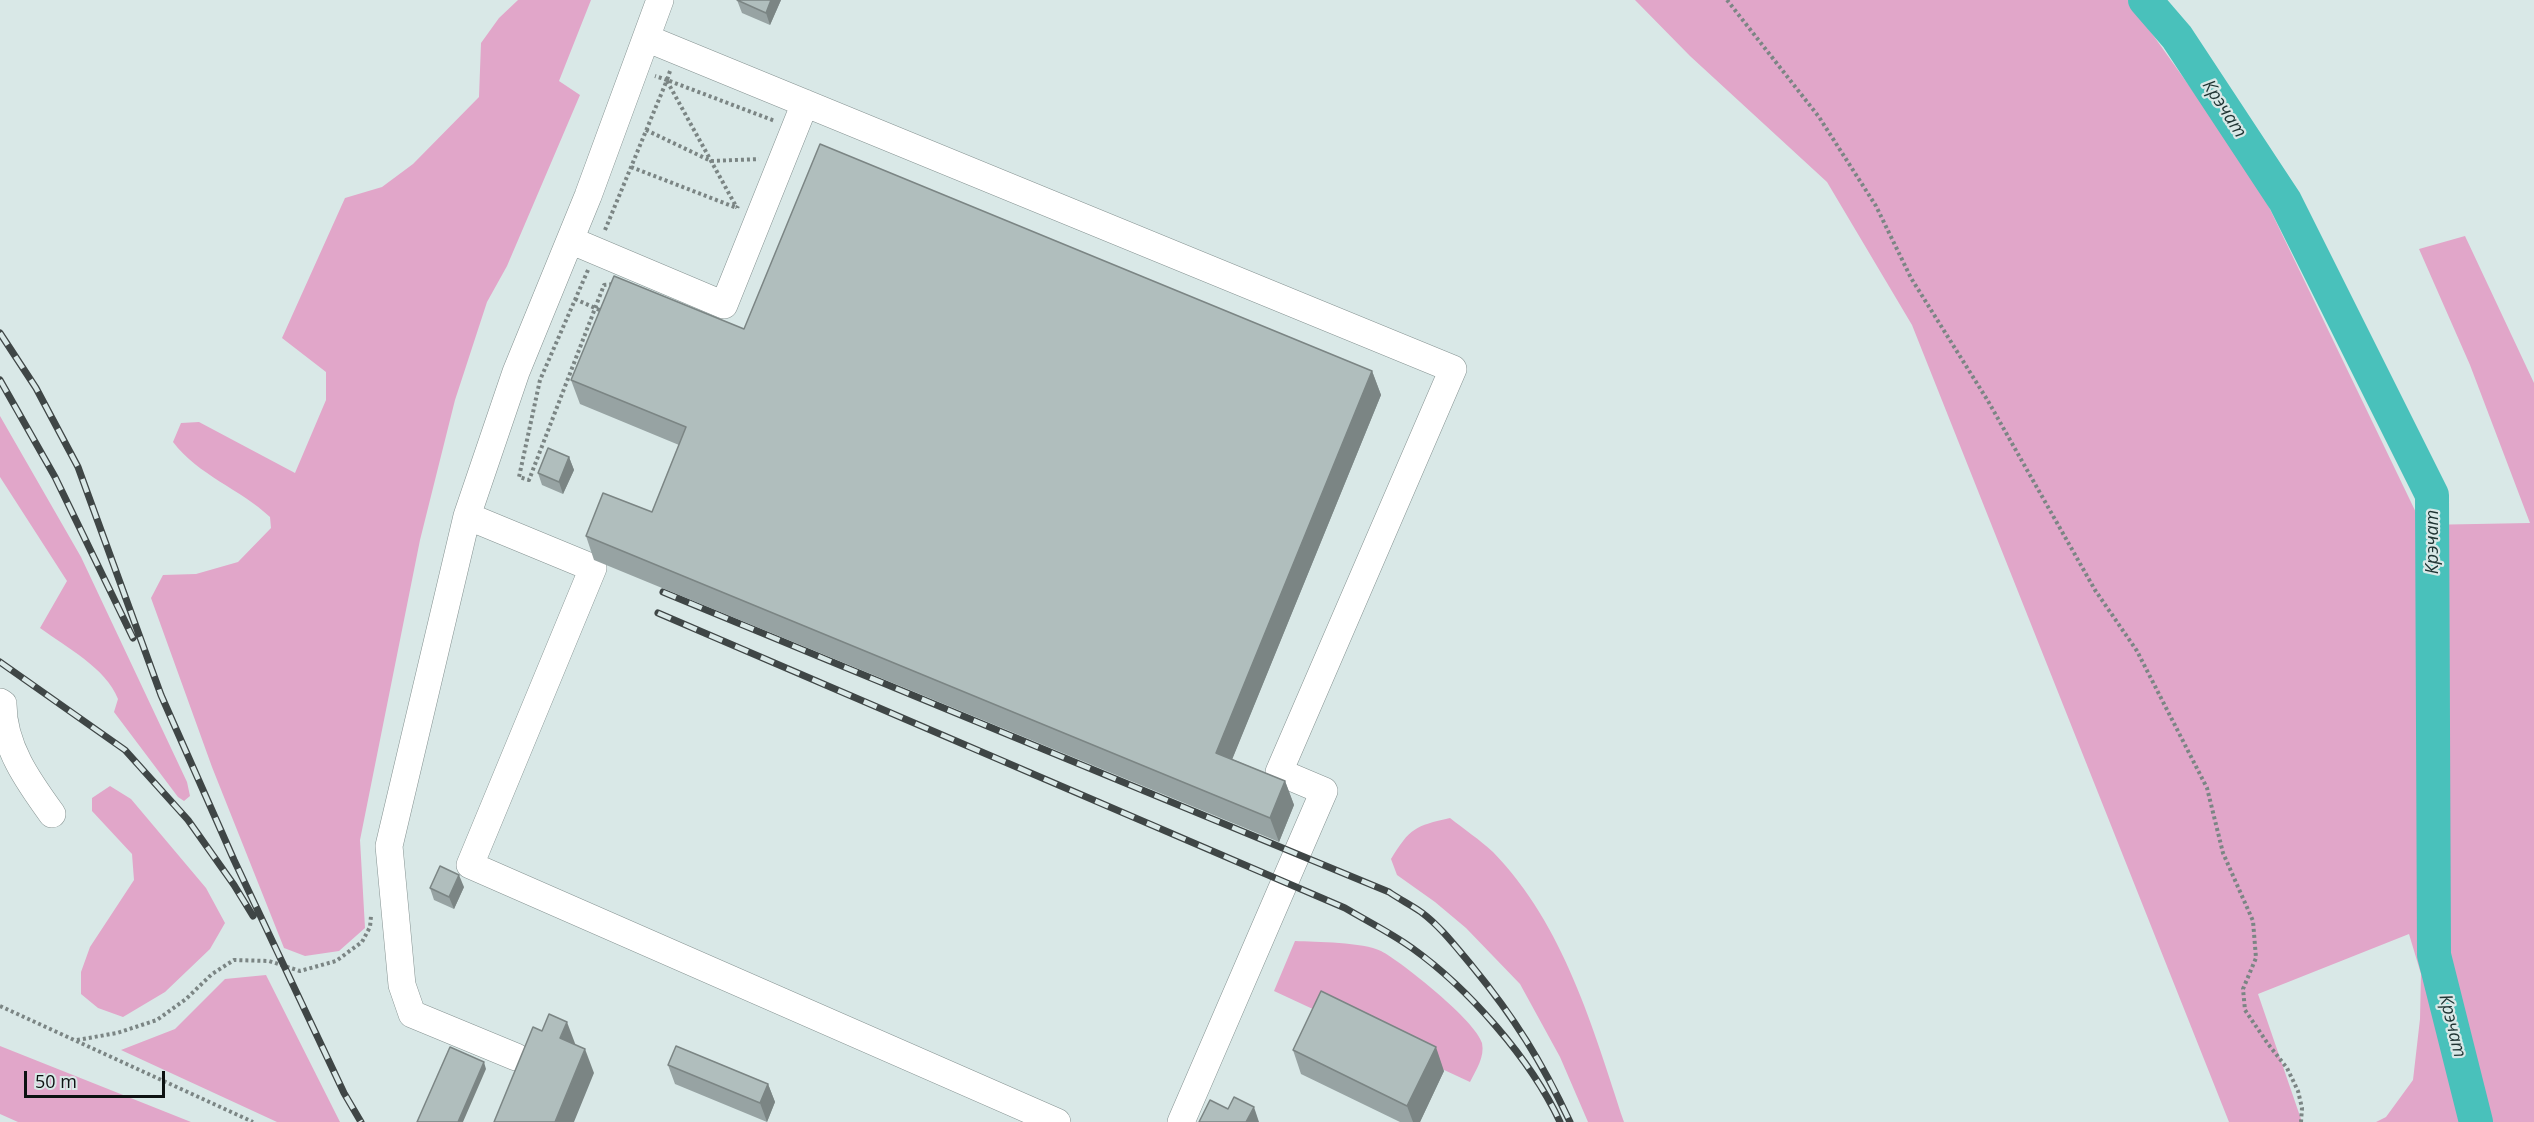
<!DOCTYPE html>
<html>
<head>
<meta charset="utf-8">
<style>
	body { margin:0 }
	#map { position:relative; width:2534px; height:1122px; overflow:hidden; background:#d9e8e7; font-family:"Open Sans",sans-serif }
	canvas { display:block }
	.scale { position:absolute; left:24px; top:1071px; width:141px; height:27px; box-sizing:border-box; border:3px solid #0d1212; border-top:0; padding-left:8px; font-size:18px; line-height:21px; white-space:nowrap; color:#0d1212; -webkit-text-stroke:4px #d9e8e7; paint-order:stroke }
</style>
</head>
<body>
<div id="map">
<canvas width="2534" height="1122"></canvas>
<div class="scale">50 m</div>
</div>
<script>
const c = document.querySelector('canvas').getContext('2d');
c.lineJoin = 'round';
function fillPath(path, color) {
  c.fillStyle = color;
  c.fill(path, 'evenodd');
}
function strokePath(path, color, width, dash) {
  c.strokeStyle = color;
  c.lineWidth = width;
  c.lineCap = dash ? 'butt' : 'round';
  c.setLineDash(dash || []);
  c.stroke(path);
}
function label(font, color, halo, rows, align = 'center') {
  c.font = font + ' "Open Sans",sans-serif';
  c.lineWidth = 4.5;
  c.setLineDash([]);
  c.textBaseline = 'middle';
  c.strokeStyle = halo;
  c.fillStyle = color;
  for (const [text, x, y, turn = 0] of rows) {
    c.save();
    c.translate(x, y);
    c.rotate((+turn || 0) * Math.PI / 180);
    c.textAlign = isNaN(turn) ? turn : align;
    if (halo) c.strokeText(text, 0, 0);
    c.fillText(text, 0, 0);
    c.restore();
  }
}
fillPath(new Path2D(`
	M518,0H591L559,81L580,95L507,266L487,302L455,400L420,540L360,840L365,928L339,951L305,956L284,948L212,767L151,598L163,575L196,574L238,562L271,528L270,517C240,489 198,475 173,442L181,423L199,422L295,473L326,400V372L282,338L345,198L382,187L413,164L479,97L481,43L499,18Z
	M1635,0H2128L2255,178L2422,525L2530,523L2470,365L2419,249L2465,236L2534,383V1122H2376L2386,1117L2413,1080L2420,1019L2421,974L2409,934L2258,994L2302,1122H2229L1912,325L1827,182L1690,56Z
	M0,416L81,557L187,782L190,796L184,801L178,797L114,712L118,699C106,668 66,647 40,628L67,581L0,477Z
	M110,786L131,799L206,888L225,923L210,949L165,992L123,1017L98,1008L81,994V972L90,947L134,880L132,854L92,811V798Z
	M1450,818C1464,829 1480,840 1493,852C1564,925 1593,1028 1624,1122H1588L1560,1057L1520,984L1466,928L1435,902L1397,875L1391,859C1410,828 1415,826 1450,818Z
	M1295,941C1316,942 1363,942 1381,951C1402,962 1477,1022 1482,1043C1485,1057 1476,1070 1470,1082L1274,991Z
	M266,975L340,1122H277L121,1050L175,1029L225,979Z
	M0,1046L191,1122H18L0,1114Z`), '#e1a6c9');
strokePath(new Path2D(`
	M2145,0L2177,37L2285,201L2432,495L2434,955L2476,1122`), '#49c1bb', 34);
const minor = new Path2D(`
	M660,0L588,196L516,372L467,516L593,568L470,865L1057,1122
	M646,38L1453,369L1279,772L1324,791L1181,1122
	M570,240L724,305L805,103
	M467,516L389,846L402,985L412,1014L516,1057
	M0,702L3,704C3,746 28,781 52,814`);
strokePath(minor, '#859291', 28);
strokePath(new Path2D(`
	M1727,0L1819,117L1876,206L1911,278L1988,401L2095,590L2137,651L2207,788L2223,853L2253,921L2256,958L2243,989L2245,1010L2268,1044L2287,1068L2298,1091L2302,1108L2301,1122
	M670,71L667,80L775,121
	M667,81L737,208
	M646,130L711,161L759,159
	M631,167L737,208L738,206
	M605,230L667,80L655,76
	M588,270L540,380L519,477L529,480L604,285L614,284
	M575,299L604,312
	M0,1006L253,1122
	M77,1040L117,1033L157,1020L186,999L212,974L234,960L269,961L300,971L336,961L362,942L370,927L371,916`), '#7b8584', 4, [3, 3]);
strokePath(minor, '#fff', 27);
const rail = new Path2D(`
	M0,333L36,388L78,467L161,695L234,860L344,1093L361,1122
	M0,380L55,477L133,638
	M663,592L1389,892C1399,899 1411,905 1421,912C1440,926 1456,947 1472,966C1514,1017 1542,1062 1570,1122
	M658,613L1345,908C1367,921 1391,933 1412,948C1468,988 1531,1059 1560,1122
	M0,662L125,750L188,820L234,885L253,916`);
strokePath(rail, '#3f4646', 7);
strokePath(rail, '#d9e8e7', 4.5, [14]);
fillPath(new Path2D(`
	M737,0H781L770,25L742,13Z
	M744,329L1372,371L1381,395L1232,759L1285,781L1294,805L1279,842L594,560L586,536L652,512L679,445L580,404L571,380Z
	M569,457L574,470L563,494L542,485L538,473Z
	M464,887L454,909L434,900L430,888Z
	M1293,1050L1444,1071L1420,1122H1400L1301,1074Z
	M668,1065L768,1084L775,1102L767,1122L675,1084Z`), '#97a3a3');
fillPath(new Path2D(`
	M771,0H781L770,25L766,13Z
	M1372,371L1381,395L1225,777L1216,753Z
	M569,457L574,470L563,494L559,482Z
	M1285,781L1294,805L1279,842L1270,818Z
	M459,875L464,887L454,909L449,897Z
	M567,1022L576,1046L560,1038Z
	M1436,1047L1444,1071L1420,1122H1413L1407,1106Z
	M585,1049L594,1073L574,1122H555Z
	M484,1062L486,1069L463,1122H458Z
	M768,1084L775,1102L767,1122L760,1103Z
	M1254,1107L1259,1122H1246Z`), '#7b8584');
const building = new Path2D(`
	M737,0H771L766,13Z
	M820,144L1372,371L1216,753L1285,781L1270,818L586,536L603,493L652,512L686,427L571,380L614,276L744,329Z
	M548,448L569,457L559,482L538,473Z
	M440,866L459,875L449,897L430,888Z
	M1321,991L1436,1047L1407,1106L1293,1050Z
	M549,1014L567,1022L560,1038L585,1049L555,1122H494L533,1027L542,1031Z
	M676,1046L768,1084L760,1103L668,1065Z
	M450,1047L484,1062L458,1122H417Z
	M1234,1097L1254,1107L1246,1122H1199L1210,1100L1228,1109Z`);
fillPath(building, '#b0bebd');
strokePath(building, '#7b8584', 1.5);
label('italic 18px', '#1e3332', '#d9e8e7', [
	["Крэчат",2224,109,57],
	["Крэчат",2433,542,-90],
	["Крэчат",2452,1026,76]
]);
</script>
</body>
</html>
